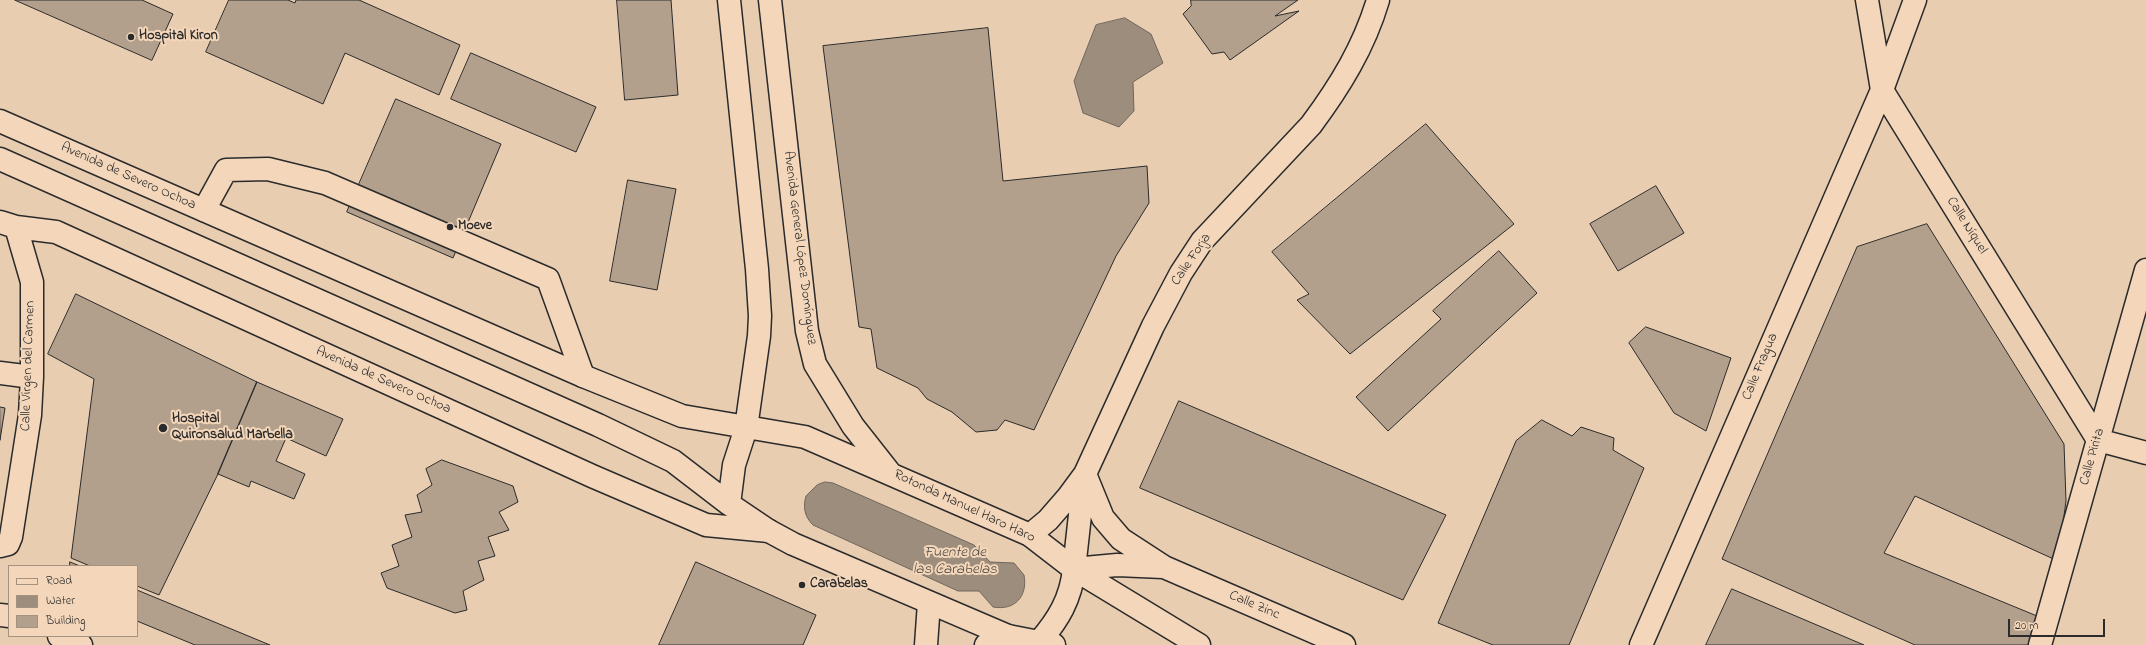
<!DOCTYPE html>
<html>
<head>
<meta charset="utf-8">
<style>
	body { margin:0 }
	#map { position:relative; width:2146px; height:645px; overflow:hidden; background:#e8cdb1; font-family:"Indie Flower",sans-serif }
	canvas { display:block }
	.legend { position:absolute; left:8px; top:565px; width:130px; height:72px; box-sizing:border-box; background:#f4d7ba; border:1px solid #a49281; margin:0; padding:5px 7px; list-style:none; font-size:12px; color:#2b2b2b }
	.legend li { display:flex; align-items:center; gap:8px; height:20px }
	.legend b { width:20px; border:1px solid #a49281 }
	.scale { position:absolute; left:2008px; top:619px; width:97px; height:18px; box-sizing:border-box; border:2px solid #2b2b2b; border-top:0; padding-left:5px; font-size:12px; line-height:14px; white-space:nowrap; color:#2b2b2b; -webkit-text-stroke:3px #f4d7ba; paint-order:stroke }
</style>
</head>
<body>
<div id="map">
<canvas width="2146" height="645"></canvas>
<ul class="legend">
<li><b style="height:5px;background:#f4d7ba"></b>Road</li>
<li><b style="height:11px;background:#9d8d7c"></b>Water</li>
<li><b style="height:11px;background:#b3a08c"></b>Building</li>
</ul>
<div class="scale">20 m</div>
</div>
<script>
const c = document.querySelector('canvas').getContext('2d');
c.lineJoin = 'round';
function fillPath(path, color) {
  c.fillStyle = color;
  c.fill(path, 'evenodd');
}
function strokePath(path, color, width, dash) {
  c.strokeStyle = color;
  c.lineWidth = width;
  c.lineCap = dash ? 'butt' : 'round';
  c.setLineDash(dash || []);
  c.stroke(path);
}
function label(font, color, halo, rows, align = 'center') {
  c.font = font + ' "Indie Flower",sans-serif';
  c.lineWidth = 4;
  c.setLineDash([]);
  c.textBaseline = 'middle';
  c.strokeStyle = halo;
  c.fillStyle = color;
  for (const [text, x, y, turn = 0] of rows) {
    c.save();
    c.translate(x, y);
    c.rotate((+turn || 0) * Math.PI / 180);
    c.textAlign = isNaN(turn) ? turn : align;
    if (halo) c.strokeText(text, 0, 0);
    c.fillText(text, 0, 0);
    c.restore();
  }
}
const water = new Path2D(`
	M1125,18L1151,34L1163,63L1133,82L1134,111L1119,127L1083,113L1074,81L1096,25Z
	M825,482L833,483L974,545L990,562L1014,563L1024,575C1028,596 1015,611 993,607L979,591H958L813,525C804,516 803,507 806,496L817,485Z`);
fillPath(water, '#9d8d7c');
strokePath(water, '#6f665c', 1);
const building = new Path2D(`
	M15,0H142L173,14L152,60Z
	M229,0H288L295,3L296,0H359L460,45L439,95L345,53L323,104L206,52Z
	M617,0H671L678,95L625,100Z
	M1191,0H1298L1275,16L1299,11L1230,60L1224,52L1212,54L1183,14L1191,6Z
	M988,28L1003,181L1147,166L1149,203L1116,256L1034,430L1005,420L997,430L976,432L952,412L927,399L918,388L877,368L871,329L859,327L823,46Z
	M471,53L596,107L576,152L451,99Z
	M396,99L501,144L453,258L347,212Z
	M1426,124L1514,224L1350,354L1297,300L1309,294L1272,252Z
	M628,180L676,189L657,290L610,281Z
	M1656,186L1684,233L1618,271L1590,224Z
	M1927,224L2064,444L2066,501L2058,561L1915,496L1884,553L2037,616L2029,645H1915L1722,559L1857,247Z
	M1499,251L1537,293L1388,431L1356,397L1441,319L1433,311Z
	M76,294L257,382L218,474L159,595L137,586V566H90L71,558L94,379L48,354Z
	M1646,327L1731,358L1706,431L1674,413L1629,343Z
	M257,382L343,419L326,456L286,438L276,461L305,474L294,499L251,481L249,487L218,474Z
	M1179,401L1446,515L1403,600L1140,488Z
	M0,407L5,408L0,440Z
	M1542,420L1572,436L1581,427L1614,438L1613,450L1644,468L1569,645H1493L1438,623L1516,441Z
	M442,460L513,486L518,502L499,512L509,530L488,537L495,556L478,561L484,580L463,591L467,610L455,613L387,588L381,573L399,566L392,545L412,537L405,515L422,512L417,495L432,485L426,469Z
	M70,562L80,566H70Z
	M696,562L816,615L803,645H659Z
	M1732,589L1864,645H1706Z
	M137,590L270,645H195L137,621Z`);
fillPath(building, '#b3a08c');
strokePath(building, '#2b2b2b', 1);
const minor = new Path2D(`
	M1867,0L1882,90L2098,440L2146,453
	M204,210L226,170L268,169L325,183L548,279L583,376
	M0,222L16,227L56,232L592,476L706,525L769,531
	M0,373L32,377
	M1085,474L1103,518L1121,539L1164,567L1344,645
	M1084,479L1074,569L1117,565L1163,567
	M1030,535L1048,520L1068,497L1085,474L1153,326L1181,273L1202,241L1311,125C1340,86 1364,47 1378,0
	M0,546L8,544L11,537L30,415L32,377V282L16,227
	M0,615L9,616
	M59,636L81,645
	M926,645L929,603
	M986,645L1008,636L1013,645
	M1641,645L1882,90L1915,0
	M2040,645L2146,270`);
const major = new Path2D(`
	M729,0L757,269L760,316L759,336L746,428L734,465L729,504
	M770,0L807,331L815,364L853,426L890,473
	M0,121L583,376L682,416L805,437L890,474L1030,535L1074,569L1199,645
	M0,159L598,425L673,461L729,504L769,531L793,544L1008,636L1054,645
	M1039,642C1058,620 1071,599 1074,569`);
strokePath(minor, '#2b2b2b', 25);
strokePath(major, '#2b2b2b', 25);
strokePath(minor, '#f4d7ba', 22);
strokePath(major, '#f4d7ba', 22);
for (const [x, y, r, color] of [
	[131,37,4,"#2b2b2b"],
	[450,227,4,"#2b2b2b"],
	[163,428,5,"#2b2b2b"],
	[802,585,4,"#2b2b2b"]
]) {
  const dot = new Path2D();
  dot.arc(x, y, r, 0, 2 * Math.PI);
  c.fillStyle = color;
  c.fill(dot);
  strokePath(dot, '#f4d7ba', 1.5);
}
label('bold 14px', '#2b2b2b', '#f4d7ba', [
	["Hospital Kiron",139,37],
	["Moeve",458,227],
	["Hospital",172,420],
	["Quironsalud Marbella",172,436],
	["Carabelas",810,585]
], 'left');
label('14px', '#2b2b2b', '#f4d7ba', [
	["Avenida de Severo Ochoa",128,177,24],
	["Calle Níquel",1966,226,58],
	["Avenida General López Domínguez",799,248,83],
	["Calle Forja",1192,260,-56],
	["Calle Virgen del Carmen",29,366,-88],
	["Calle Fragua",1761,367,-67],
	["Avenida de Severo Ochoa",383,381,24],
	["Calle Pirita",2093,457,-74],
	["Rotonda Manuel Haro Haro",964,507,25],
	["Calle Zinc",1254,606,23]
]);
label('italic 15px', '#4d4843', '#f4d7ba', [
	["Fuente de",955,554],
	["las Carabelas",955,571]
]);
</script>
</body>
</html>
